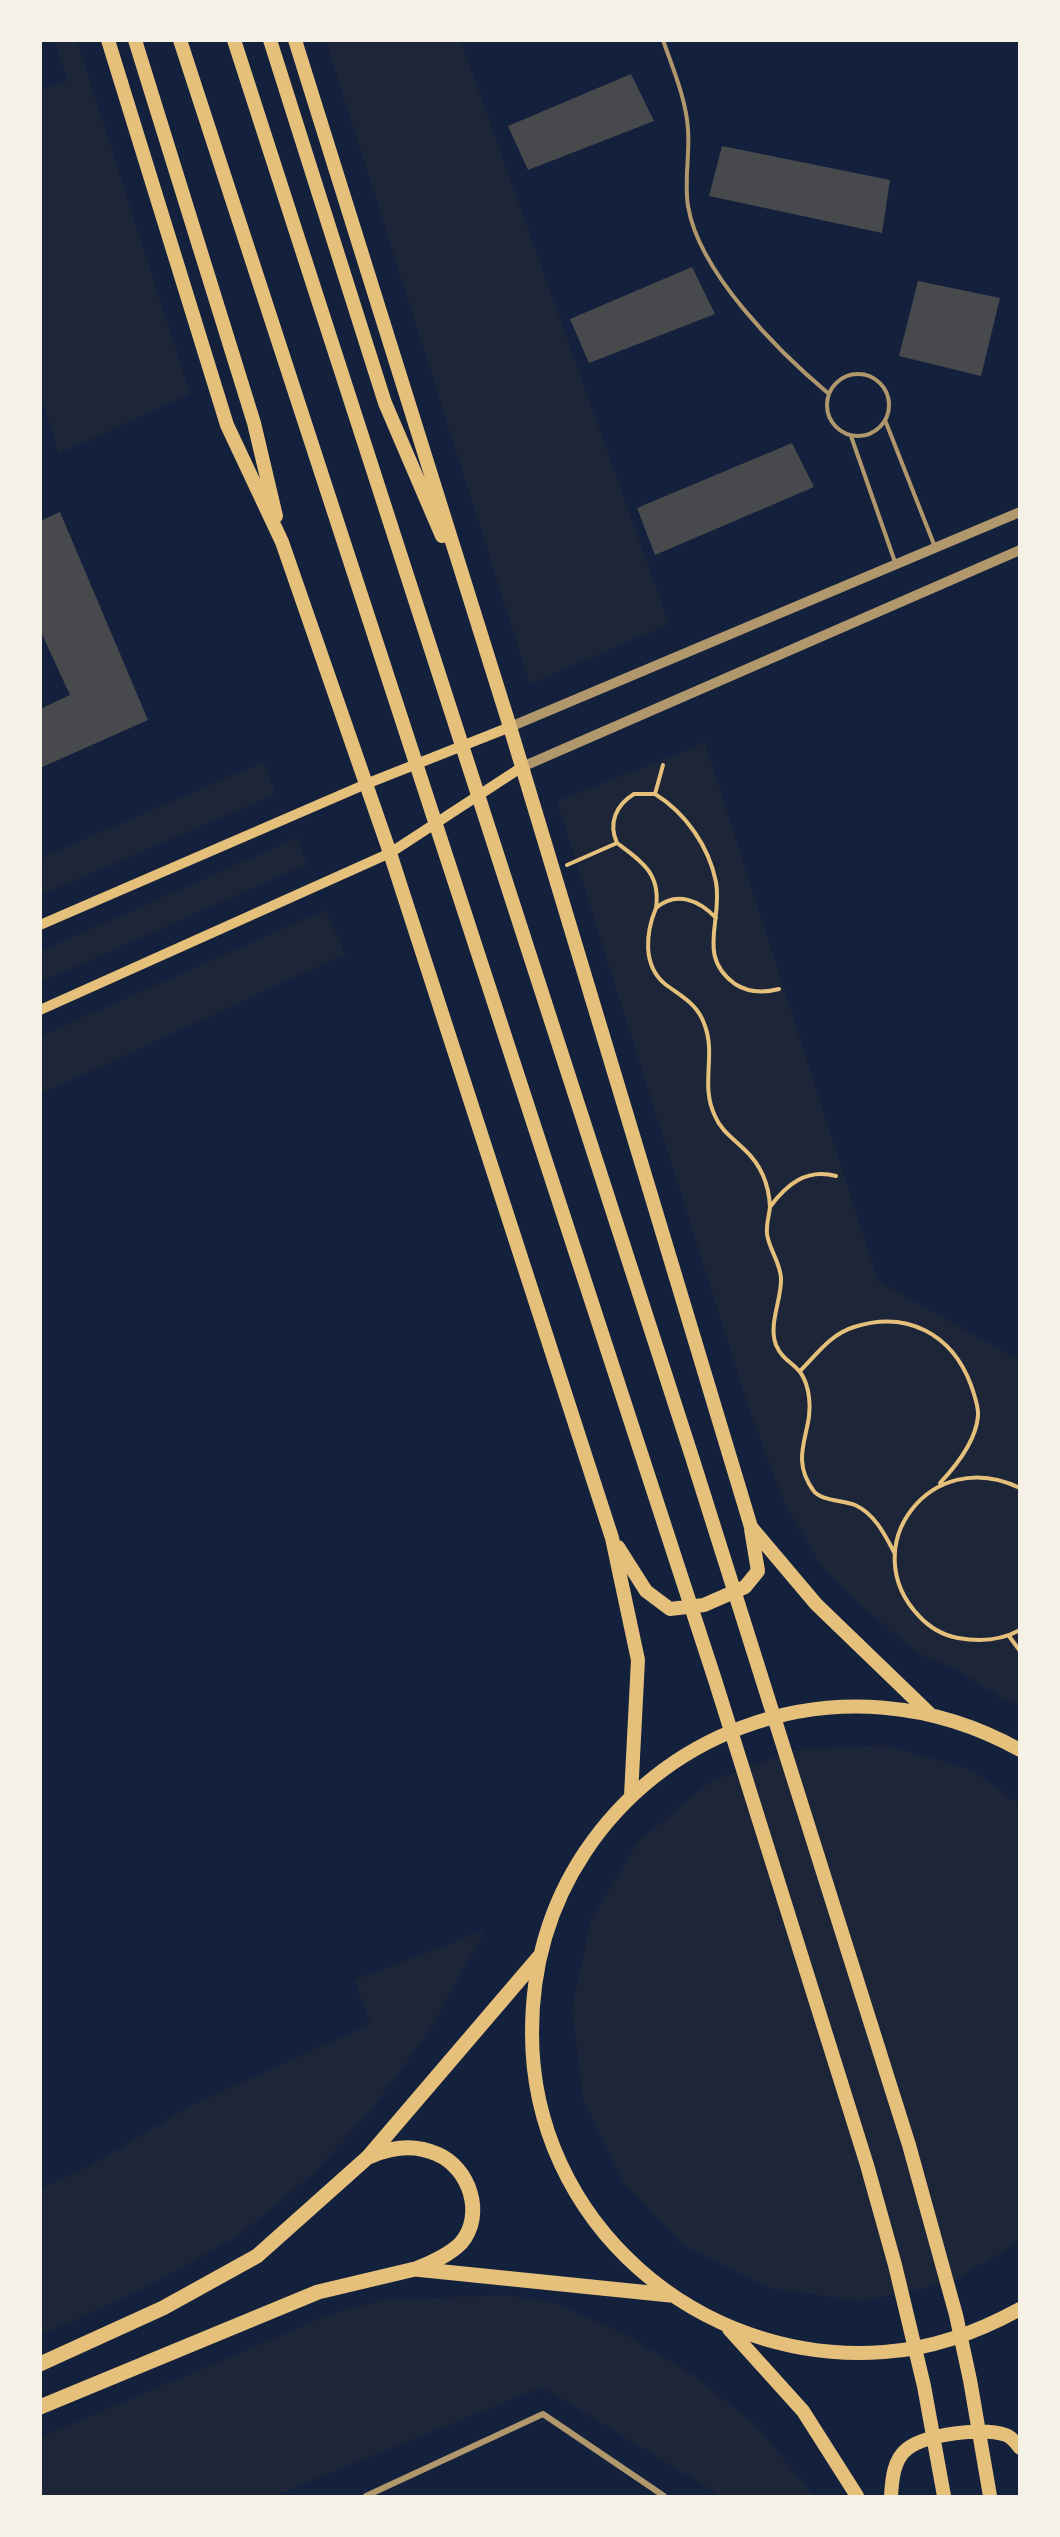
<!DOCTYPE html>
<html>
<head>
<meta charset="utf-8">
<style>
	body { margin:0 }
	#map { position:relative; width:1060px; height:2537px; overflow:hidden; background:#14213d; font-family:"Titillium Web",sans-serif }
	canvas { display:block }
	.frame { position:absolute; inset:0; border:42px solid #f6f1e7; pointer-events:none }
</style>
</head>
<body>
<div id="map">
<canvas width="1060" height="2537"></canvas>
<div class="frame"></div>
</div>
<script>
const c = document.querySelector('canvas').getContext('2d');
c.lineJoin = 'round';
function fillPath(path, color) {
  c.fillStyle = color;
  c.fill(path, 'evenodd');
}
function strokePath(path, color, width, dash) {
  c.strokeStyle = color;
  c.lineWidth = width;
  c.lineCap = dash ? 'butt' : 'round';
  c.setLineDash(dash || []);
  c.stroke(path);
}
fillPath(new Path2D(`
	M54,41H77L190,394L59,454L41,395V89L68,81Z
	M326,41H461L669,624L530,684Z
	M705,743L878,1281L1019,1360V1705L1005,1700L959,1671L916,1652L865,1609L820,1564L783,1500L749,1409L557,801Z
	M263,762L276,794L41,895V858Z
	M297,838L307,864L41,982V951Z
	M325,910L345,954L41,1094V1036Z
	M884,1745L972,1770L1019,1804V2242L952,2282L861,2301L768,2288L685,2246L622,2181L583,2099L572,2009L591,1920L638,1842L708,1783L793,1750Z
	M485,1930L429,2031L372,2109L313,2174L238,2236L147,2287L41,2335V2188L90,2166L190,2106L351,2033L370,2022L355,1980Z
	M508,2295L558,2304L628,2336L695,2376L758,2427L814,2496H721L542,2387L274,2496H41V2437L334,2313L383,2300Z`), '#1d2539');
fillPath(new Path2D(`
	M631,74L654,121L528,170L508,126Z
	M722,146L890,180L882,233L709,196Z
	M692,267L715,314L589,363L570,319Z
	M918,281L1000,298L981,376L899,356Z
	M792,443L814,487L655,555L637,508Z
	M60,512L148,720L40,768V709L70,695L40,630V521Z`), '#48494c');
strokePath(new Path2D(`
	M655,794C686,813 709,847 716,882C723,921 696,956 735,984C749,993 764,993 779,989
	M617,843C641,861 661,873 656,908C677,890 700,901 716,918
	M567,865L617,843C608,823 616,805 634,794H655L663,765
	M656,908C646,932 642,965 665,984C682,997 698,1004 705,1026C716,1056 700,1085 715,1116C721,1131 734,1139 745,1150C761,1165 769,1186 770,1207C786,1185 806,1168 836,1176
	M770,1207C769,1216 766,1225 767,1234C769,1249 780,1262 781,1278C782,1299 768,1324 776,1345C786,1368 804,1361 809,1397C814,1432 788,1455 813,1490C820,1501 843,1500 855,1505C875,1514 885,1535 895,1554
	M801,1370C817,1354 831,1334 854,1327C907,1310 952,1334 971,1385C974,1394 979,1407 978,1416C976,1440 956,1466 940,1483
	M1020,1488C930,1444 854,1548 919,1616C930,1628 942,1635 958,1638C980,1642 1000,1641 1020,1630
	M1009,1636L1020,1651`), '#e5c07b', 4);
strokePath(new Path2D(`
	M663,40C673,69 686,99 688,129C690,154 684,180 688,206C699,273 779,352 829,394
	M827 405a31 31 0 1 1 62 0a31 31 0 1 1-62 0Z
	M885,420L935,547
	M851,436L895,562`), '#b1986c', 4);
strokePath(new Path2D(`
	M366,2496L543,2414L664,2496`), '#b1986c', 6);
strokePath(new Path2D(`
	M510,727L1020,512
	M522,767L1020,550`), '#b1986c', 10);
strokePath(new Path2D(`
	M40,925L366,784L510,727
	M40,1010L390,853L522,767`), '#e5c07b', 10);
strokePath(new Path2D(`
	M108,40L227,425L282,542L390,853L612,1538L638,1660L631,1796
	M135,40L254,423L276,516
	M180,40L715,1680L867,2165L895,2265L924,2386L944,2496
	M234,40L692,1457L909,2145L956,2315L970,2380L990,2496
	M270,40L385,403L442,536
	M295,40L510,727L751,1527L816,1604L930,1714
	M618,1547L646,1591L670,1609L704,1605L745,1587L758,1571L751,1529
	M1020,1750C934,1702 835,1693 743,1727C678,1751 623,1795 585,1852C549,1906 532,1968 532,2033C532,2222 699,2366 884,2352C932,2349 978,2332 1020,2309
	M729,2329L803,2411L857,2496
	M891,2496C892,2481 893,2460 907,2449C926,2434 983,2427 1006,2435C1012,2437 1016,2443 1020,2448`), '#e5c07b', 14);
strokePath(new Path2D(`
	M371,2156C392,2147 415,2144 437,2154C470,2168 485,2215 461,2243C449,2255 433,2262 418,2268
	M40,2364L163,2308L257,2256L368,2157L539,1957
	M40,2407L318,2292L415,2269L670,2295`), '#e5c07b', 15);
</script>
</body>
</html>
